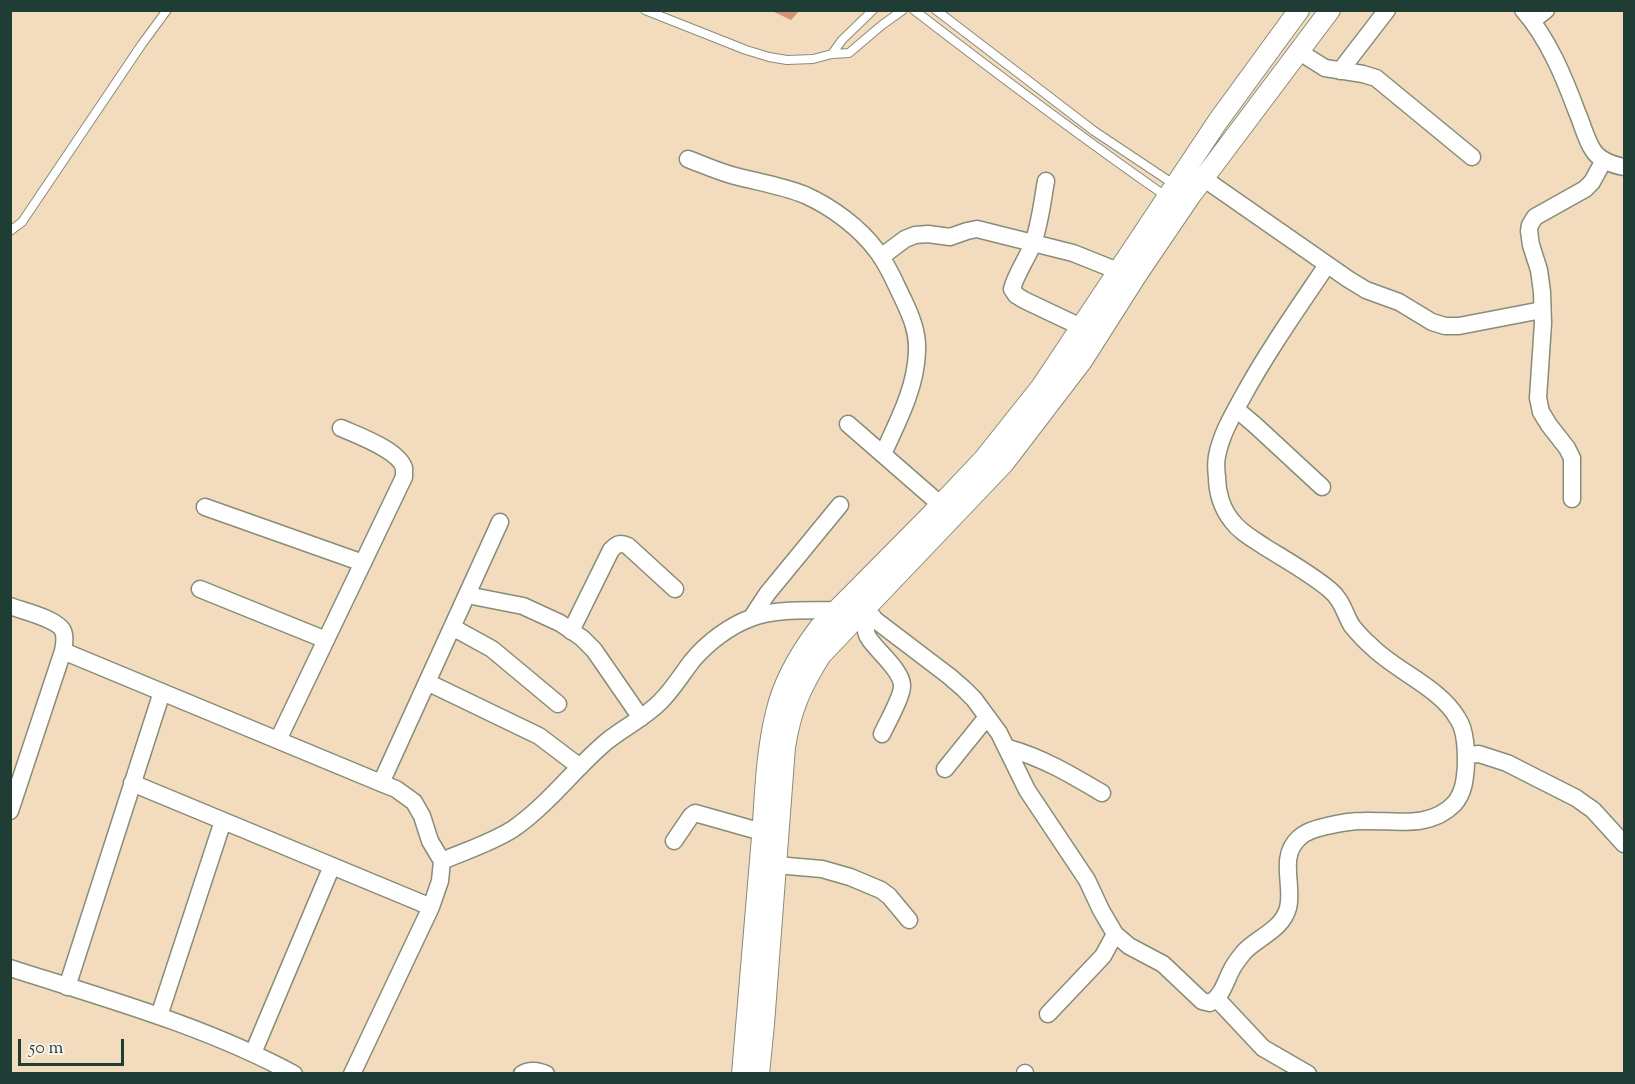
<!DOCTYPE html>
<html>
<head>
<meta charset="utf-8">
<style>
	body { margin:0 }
	#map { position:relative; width:1635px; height:1084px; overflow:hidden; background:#f2dcbd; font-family:"Sorts Mill Goudy",serif }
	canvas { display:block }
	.frame { position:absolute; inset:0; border:12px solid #1f3d34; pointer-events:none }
	.scale { position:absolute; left:18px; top:1039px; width:106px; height:27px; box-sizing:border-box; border:3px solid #1f3d34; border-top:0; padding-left:8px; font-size:18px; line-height:21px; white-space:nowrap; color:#1f3d34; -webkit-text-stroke:4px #f7f3e8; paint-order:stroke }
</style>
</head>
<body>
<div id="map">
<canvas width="1635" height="1084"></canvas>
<div class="frame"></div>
<div class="scale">50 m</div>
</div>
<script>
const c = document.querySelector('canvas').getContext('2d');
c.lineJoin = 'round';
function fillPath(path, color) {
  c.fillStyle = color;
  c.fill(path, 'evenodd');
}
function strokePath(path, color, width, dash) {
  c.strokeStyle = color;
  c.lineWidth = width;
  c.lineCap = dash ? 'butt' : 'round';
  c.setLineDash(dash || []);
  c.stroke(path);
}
fillPath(new Path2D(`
	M770,10H800L791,20Z`), '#d49573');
const service = new Path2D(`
	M645,10L746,50L769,57L787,60L813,59L832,54L849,53L882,25L903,10
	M914,10C997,74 1081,137 1167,197
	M936,10L1094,131L1175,185
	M832,54L842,40L873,10
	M10,231L22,222L142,44L167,10`);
const minor = new Path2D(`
	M1523,10C1548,38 1564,77 1577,112C1582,123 1586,140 1593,150C1599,160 1614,165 1624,167
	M1532,21L1546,10
	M1298,51L1325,68L1363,74L1376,78L1472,157
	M1340,71L1387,10
	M688,159C704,165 719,172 735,176C758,182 783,186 805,195C832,207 860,228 877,251C888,265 895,283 903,299C911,316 918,332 917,351C916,388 898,421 883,454
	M1203,178L1348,279L1366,290L1399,302L1432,322L1445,326H1459L1542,310
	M1046,181C1042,203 1040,225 1032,246C1026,260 1016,274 1012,289L1016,295L1024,300L1081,327
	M881,257L905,239L915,235L928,234L950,237L967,231L977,229L1073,253L1118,271
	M1236,409L1255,425L1322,487
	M848,424L941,505
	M1572,499V458L1567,448L1549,425L1541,412L1538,398L1543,323L1542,292L1539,270L1531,245L1529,231L1530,225L1535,217L1585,189L1592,182L1604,160
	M205,507L363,563
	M200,589L326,640
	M467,595L523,606L560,623L582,638L594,650L641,718
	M853,603L949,676L964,689L974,699L999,733L1027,790L1087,880L1101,910L1115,934L1129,946L1163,964L1202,1001L1210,1003C1223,995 1225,982 1232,969C1235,963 1240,957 1244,952C1258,937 1282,930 1288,908C1294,886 1278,857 1299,838C1306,831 1317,828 1327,826C1339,823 1351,821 1364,821C1395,820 1430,829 1454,804C1464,793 1465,779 1466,765C1466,751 1466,731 1458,719C1440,687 1395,671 1370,645C1364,640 1357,632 1352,626C1344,613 1343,601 1330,590C1311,574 1286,560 1265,547C1253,539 1240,532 1232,521C1222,509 1217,492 1217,477C1216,470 1216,462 1217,456C1221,435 1232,416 1242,398C1267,352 1298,308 1327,265
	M10,606C23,611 58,619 63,631C66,638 64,645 63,651L10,811
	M752,617L767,594L840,505
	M873,617C870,621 866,625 866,630C865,643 901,666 902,685C903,695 887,723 882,734
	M452,627L492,649L558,704
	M571,631L611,550C617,544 620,542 628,546L675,589
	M63,651L381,783L396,789L414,802L422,816L430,841L442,861L440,881L431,907L352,1074
	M427,682L539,736L580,767
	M278,740L404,477C404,476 404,469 404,468C399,450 357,435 341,428
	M1008,748C1043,758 1070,774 1102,793
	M1466,759L1468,755L1479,754L1507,763L1576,798L1593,810L1624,844
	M945,769L987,717
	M132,783L431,907
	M381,783L500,522
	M674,841L691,816L695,813L762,832
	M442,861C465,851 491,843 513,829C548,805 574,769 606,742C624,727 645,718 661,701C673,689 682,674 692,661C707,643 729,626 751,618C777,608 809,611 837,610
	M776,865L822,869L850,877L881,890L889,896L909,920
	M10,968C107,999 205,1026 294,1074
	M67,987L162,692
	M1217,999L1263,1048L1308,1074
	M1048,1014L1103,956L1115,934
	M159,1016L223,821
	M253,1053L332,866
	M522,1074C530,1069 538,1071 546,1074
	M1025,1074V1073`);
const tertiary = new Path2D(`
	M742,1074C749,999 755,924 761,849C765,804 765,757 776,713C783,682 800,653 819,628L928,518L983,460L1041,387L1218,121L1299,10
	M759,1074L764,1024L785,747C791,709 801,687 821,655L1004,463L1082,361L1138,273L1191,195L1330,10`);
strokePath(service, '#888c78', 10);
strokePath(minor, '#888c78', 19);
strokePath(tertiary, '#888c78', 22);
strokePath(service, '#fff', 8);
strokePath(minor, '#fff', 16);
strokePath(tertiary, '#fff', 20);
</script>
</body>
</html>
